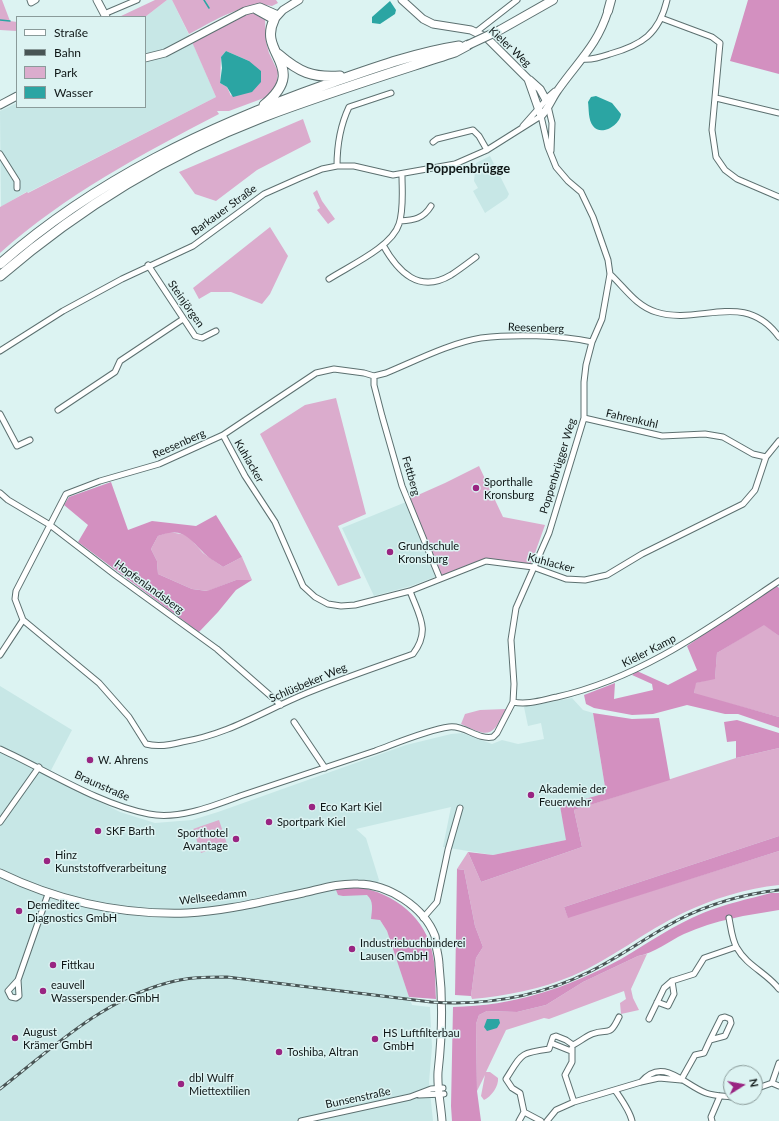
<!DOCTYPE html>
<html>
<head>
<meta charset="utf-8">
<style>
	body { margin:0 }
	#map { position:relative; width:779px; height:1121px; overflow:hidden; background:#dcf3f2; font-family:Lato,sans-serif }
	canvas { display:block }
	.legend { position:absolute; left:16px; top:16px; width:130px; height:92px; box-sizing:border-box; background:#dcf3f2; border:1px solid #8a9b9a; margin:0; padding:5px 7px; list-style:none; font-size:12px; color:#0f1717 }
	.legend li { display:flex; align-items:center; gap:8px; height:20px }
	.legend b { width:20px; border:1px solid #8a9b9a }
	.north { position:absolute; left:723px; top:1065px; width:40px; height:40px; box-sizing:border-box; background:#dcf3f2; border:1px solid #8a9b9a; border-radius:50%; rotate:79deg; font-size:11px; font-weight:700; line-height:16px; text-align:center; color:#0f1717 }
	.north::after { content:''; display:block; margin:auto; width:14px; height:18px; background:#992582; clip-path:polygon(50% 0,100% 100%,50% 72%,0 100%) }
</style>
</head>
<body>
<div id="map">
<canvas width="779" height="1121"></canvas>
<ul class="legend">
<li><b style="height:5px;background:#fff"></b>Straße</li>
<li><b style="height:5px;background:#495555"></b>Bahn</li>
<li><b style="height:11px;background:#dbaccd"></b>Park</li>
<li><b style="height:11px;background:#2ba5a3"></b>Wasser</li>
</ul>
<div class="north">N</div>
</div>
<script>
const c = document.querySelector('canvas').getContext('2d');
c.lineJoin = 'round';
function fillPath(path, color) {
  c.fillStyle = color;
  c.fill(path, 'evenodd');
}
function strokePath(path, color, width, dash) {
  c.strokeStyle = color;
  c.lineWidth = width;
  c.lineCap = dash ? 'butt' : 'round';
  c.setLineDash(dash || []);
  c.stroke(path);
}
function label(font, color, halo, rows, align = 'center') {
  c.font = font + ' Lato,sans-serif';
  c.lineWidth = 3;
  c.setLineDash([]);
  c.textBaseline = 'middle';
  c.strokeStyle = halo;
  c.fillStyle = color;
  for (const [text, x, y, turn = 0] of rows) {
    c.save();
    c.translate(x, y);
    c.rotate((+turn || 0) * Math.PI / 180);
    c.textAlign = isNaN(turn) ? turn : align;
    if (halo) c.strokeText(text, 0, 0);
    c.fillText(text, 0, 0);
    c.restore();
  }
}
fillPath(new Path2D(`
	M167,0H172L191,39L216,97L27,193L26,192L1,207L0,111L17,103V107H145V17Z
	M490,156L509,194L507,198L485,213L473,191L478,188L474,181L476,163Z
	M406,502L437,576L411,586L374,596L342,528Z
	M0,686L72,730L48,776L120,812L155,823L192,820L218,812L406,745L451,734L462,733L492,744L502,740L518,744L544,739L541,723L528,726L524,707L572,698L583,710L593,713L606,793L560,806L567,840L493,855L443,847L451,807L356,829L366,838L379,880L373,890L380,920L387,931L412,1005L430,1007L432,1047L429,1082L433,1121H0Z`), '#c7e7e6');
fillPath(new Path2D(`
	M0,0H2L10,21L17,22V31L0,30Z
	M155,0H167L145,17H119Z
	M172,0H276L278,3L272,6C246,0 212,22 189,34Z
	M251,12L265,20L266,42L269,53L278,72L276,87L264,98L229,111H217L219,114C142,154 65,195 0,253V207L27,192L28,193L216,97L192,42L242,15ZM226,51L249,61L231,96L227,87L220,83L221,57Z
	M303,119L311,142L257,170L216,201L195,194L179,172Z
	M317,190L322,201L335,219L328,224L317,210L320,208L313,193Z
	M270,227L288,256L270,294L262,304L231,292H211L199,299L193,288Z
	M336,398L366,514L338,526L361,578L338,586L260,434L305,405Z
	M479,466L503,517L545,525L531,564L486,559L442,576L409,499L445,483Z
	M169,532L187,535L203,553L223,567L242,557L252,580H236L208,591L192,589L158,574L157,561L151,549L158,536Z
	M764,624L779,636V717L694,694L695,683L715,678L717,653Z
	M506,709C492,737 490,738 461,724L465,714L480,710Z
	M779,748V836L564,907L568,917L779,851V885C747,888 712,899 683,913C645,931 612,959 572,976C541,989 506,996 472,999L471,996L476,958L483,947L475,926L464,870L457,869L468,852L481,882L582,847L574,810L736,758Z
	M219,820L227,844L201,853L193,829Z
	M647,954L631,989L633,998L639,1010L621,1014L620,1003L626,999L624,991L549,1019L544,1018L506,1030L486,1072H490L498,1078C499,1086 491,1097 484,1100L481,1096L485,1075L477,1091L476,1024L479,1015L487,1011L517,1012L546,1005L583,982L638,956Z`), '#dbaccd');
fillPath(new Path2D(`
	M748,0H779V74L730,61Z
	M111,482L128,530L152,521L196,526L216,515L242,557L223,567C216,562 207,557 202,551C187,536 182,527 158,536L151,549L157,561L158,574L192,589L207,591L236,580H252L236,590L218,612L199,632L78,542L88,525L64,505L69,497Z
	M776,585L779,588V636L764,625L717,653L715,679L696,683L694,693L779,717V728L738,714H725L687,705L653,714L632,715L594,708L586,704L584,695L615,683L614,699L653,690L652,684L632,675L637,671L668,685L697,670L687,646Z
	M593,713L632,719L659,718L670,780L574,810L582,847L481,882L468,852L493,855L566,840L560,806L606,793Z
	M737,720L779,733V748L736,758V741L727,742L724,722Z
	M779,836V851L568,918L564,907Z
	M457,869L464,870L475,926L483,947L476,958L471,996L455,995Z
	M358,887C394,893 427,918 433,956C436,970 435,985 436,999L409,997L387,931L380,920L371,919C372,910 374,901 367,895L343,896L338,895L336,890L342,888Z
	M771,893H779V910C747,915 715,920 684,934C669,941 655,953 638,956L583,982L546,1005L517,1012L487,1011L479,1015L476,1024L477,1091L481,1121H452L451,1106L453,1007C513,1006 568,988 621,959C648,943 674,925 703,913C725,904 748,899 771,893Z`), '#d390c0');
fillPath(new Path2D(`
	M390,1L396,10L395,14L380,24L372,23V17Z
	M226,51L249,61L261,71V82L252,92L233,97L227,87L220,83L222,68L221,57Z
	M596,96L612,103L621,114C620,125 601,137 593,126C588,120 589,109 588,102L591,97Z
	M487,1019H499L500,1023L497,1028L487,1031L484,1027Z`), '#2ba5a3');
strokePath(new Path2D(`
	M204,0L209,8
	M0,20L10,21`), '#2ba5a3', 1.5);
const street = new Path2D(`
	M30,0L31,3L36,0
	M104,14L137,0
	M661,18L712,37L720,43L712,130L716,157L725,170L737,179L779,197
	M476,32L517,0
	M582,59C592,60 601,57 610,54C642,45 659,34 667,0
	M716,98L779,113
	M548,106L552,123L551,151
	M523,126L546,100
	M433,142L437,139L473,130L479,136L487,150
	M0,154L17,181V188
	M337,166C337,145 340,126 349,107L391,93
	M400,221C414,220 423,219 431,206
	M383,245C398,272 419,294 451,275C459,270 468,263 476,257
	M148,265L195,336L202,338L216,331
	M610,274C625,288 636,306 656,312C700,326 744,289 779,337
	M329,279C349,266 392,247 399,224C404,209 402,190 402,175
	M0,351L63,311L122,279L193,246L264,194L300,178L322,169L337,166H354L393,175L455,164L487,150L541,116L548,147L556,167L568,181L581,192L593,217L608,260L610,274L602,319L592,342L586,365L584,382V418L549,533L516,608L511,640L514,684L513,702L497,733L493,737C477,740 465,725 449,727C427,730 397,743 375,751C330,766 285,781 240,796C213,806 178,820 149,814C100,805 46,770 0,749
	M374,376V385L382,416L402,486L440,579
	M58,410L115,372L120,361L183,319
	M0,414L17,446L30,440
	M584,418L662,436L705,434L723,437L753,454L766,457
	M223,435L245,476L275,522L303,586L315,597L328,604L341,606L355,605L410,591L486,561L533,567L566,579L585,580L607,575L642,554L743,504L755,490L766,457L779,441
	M0,493L8,500L50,525L115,575L217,649L281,705
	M410,591C419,616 431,630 413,654C377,667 341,679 307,693C263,711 230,734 182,742C171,745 157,747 146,744L129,717L99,683L23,620L15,599L16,591L66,494L100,481L159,464L223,435L316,373L334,369L364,373L374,376L386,373C415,361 450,343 481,338C513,334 560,335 592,342
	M0,655L23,620
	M513,702C528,705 542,700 557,697C641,678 709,628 779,581
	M294,722L325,768
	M0,822L39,767
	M423,918L437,902L448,850L460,808
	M729,918C731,928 732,940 737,948C747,966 767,973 779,989
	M18,980L19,996L16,998L11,997L8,991L18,980L48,894
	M657,1002L668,1006L674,994L672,981
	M649,1019L664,988L672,981L694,974L704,958L736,947
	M551,1043L553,1037L556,1036L566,1040L573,1045C579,1042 585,1037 592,1034C609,1028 609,1038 619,1017
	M572,1048V1062L565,1075L574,1102
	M681,1080L695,1055L704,1053L710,1040L725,1036L731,1023L730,1019L725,1017L721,1018L710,1040
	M641,1082C663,1056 684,1085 706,1093C714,1096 723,1096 731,1097
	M772,1083L779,1063
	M772,1083L779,1086
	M755,1089L772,1083
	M615,1090C621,1099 630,1111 632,1121
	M419,1095L444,1094
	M301,1121L410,1097L431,1089L443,1088
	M519,1121L524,1112
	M541,1121L524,1112L520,1093L512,1088L506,1079C522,1054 519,1053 549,1049L551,1043L571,1051
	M547,1121L556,1110L574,1102L641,1082L659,1078L681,1080
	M712,1121L711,1117L720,1096`);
const secondary = new Path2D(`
	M97,0L106,17
	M402,0L423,19L433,24L471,30L487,38L528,79L541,116
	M256,10L274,20L283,10L299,0
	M145,58L165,53L245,11L260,7L278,15
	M530,80L540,89L546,100L555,92
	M0,105L17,96
	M541,116C549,108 552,98 558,90C579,60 597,46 608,11
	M0,873C58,901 122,915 187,913C226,911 264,901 303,893C321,889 339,883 358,884C388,884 424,907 435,936C436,939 435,942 436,945C437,952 439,958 439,965C443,1000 442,1037 438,1072C437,1089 441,1105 442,1121`);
const primary = new Path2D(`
	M608,11L611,0
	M500,30L553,0`);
const highway = new Path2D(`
	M278,54C299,72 312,78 340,76
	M264,105C310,67 257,54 274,20
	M0,264C95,180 209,126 328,84C371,69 414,53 459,46
	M0,276C78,209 167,154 263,117C326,93 391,73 455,52L468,45`);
strokePath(street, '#5c7070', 7);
strokePath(secondary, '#5c7070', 9);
strokePath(primary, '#5c7070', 10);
strokePath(highway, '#5c7070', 11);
strokePath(street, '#fff', 5);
strokePath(secondary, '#fff', 7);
strokePath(primary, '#fff', 8);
strokePath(highway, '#fff', 9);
const rail = new Path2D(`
	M0,1089C51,1049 103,1000 167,983C187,977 207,977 227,977L431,1002C486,1006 540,996 589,972C620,957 648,936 678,920C709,904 744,894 779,890`);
strokePath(rail, '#495555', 3);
strokePath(rail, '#dcf3f2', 1.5, [4.5]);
const primaryBridge = new Path2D(`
	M468,45L500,30`);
strokePath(primaryBridge, '#5c7070', 10, []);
strokePath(primaryBridge, '#fff', 8);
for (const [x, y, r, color] of [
	[476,488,4,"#992582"],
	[390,552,4,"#992582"],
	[90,760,4,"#992582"],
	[531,795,4,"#992582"],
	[312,807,4,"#992582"],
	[269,822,4,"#992582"],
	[98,831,4,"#992582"],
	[236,839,4,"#992582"],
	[47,861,4,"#992582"],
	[19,911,4,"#992582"],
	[352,949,4,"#992582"],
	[53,965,4,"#992582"],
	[43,991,4,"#992582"],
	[15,1038,4,"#992582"],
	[375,1039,4,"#992582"],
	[279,1052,4,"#992582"],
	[181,1084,4,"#992582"]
]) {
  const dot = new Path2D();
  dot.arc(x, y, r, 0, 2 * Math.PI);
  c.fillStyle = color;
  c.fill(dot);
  strokePath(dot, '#dcf3f2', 1.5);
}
label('11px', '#0f1717', '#dcf3f2', [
	["Kieler Weg",510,47,43],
	["Barkauer Straße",224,210,-36],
	["Steinjörgen",186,304,55],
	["Reesenberg",536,328,2],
	["Fahrenkuhl",632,419,13],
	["Reesenberg",179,444,-24],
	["Kuhlacker",249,461,60],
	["Poppenbrügger Weg",558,466,-73],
	["Fettberg",411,476,74],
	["Kuhlacker",551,563,15],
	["Hopfenlandsberg",149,587,36],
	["Kieler Kamp",649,651,-27],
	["Schlüsbeker Weg",308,683,-23],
	["Braunstraße",102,786,24],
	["Wellseedamm",213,897,-7],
	["Bunsenstraße",358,1098,-12]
]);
label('11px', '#0f1717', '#dcf3f2', [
	["Sporthalle",484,482],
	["Kronsburg",484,495],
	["Grundschule",398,546],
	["Kronsburg",398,559],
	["W. Ahrens",98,760],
	["Akademie der",539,789],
	["Feuerwehr",539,802],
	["Eco Kart Kiel",320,807],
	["Sportpark Kiel",277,822],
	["SKF Barth",106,831],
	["Sporthotel",228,833,"right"],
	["Avantage",228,846,"right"],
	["Hinz",55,855],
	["Kunststoffverarbeitung",55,868],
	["Demeditec",27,905],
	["Diagnostics GmbH",27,918],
	["Industriebuchbinderei",360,943],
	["Lausen GmbH",360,956],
	["Fittkau",61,965],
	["eauvell",51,985],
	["Wasserspender GmbH",51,998],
	["August",23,1032],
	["Krämer GmbH",23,1045],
	["HS Luftfilterbau",383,1033],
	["GmbH",383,1046],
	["Toshiba, Altran",287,1052],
	["dbl Wulff",189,1078],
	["Miettextilien",189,1091]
], 'left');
label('bold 13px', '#0f1717', '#dcf3f2', [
	["Poppenbrügge",468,169]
]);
</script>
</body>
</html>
